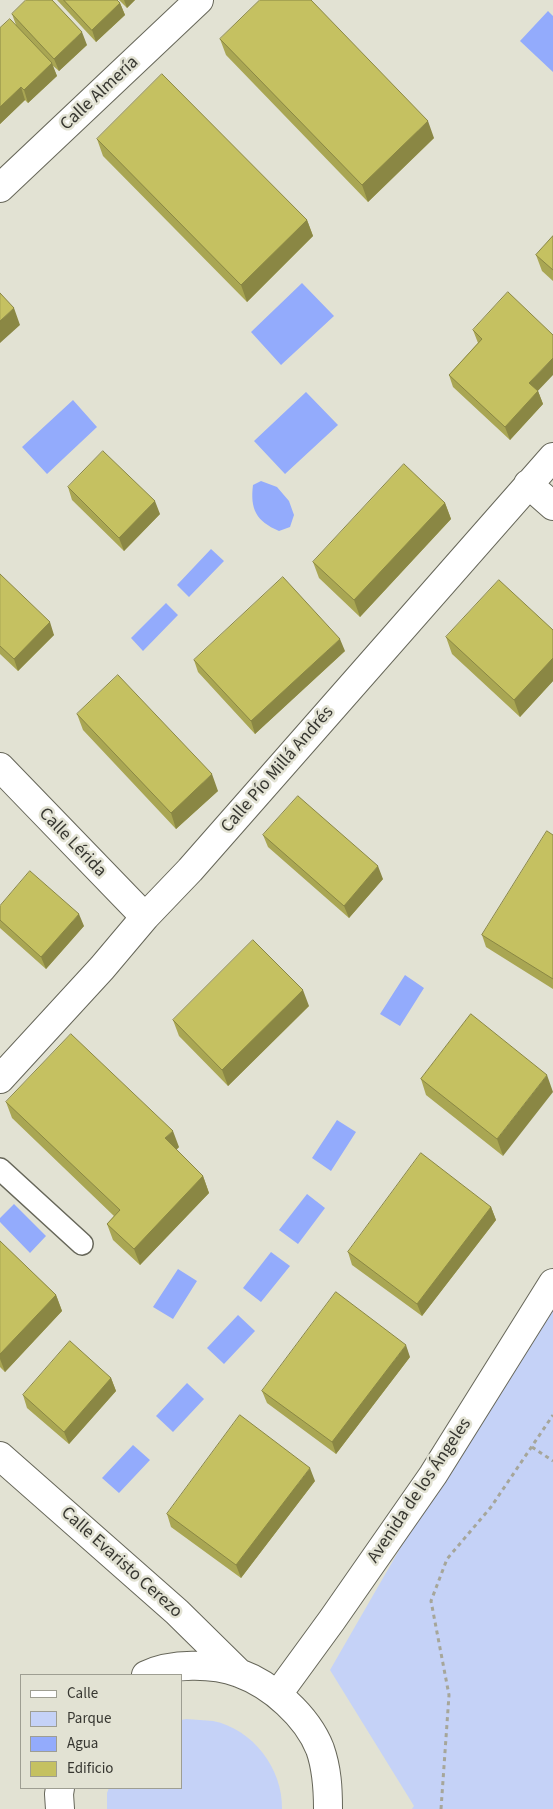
<!DOCTYPE html>
<html>
<head>
<meta charset="utf-8">
<style>
	body { margin:0 }
	#map { position:relative; width:553px; height:1809px; overflow:hidden; background:#e2e2d3; font-family:"Source Sans 3",sans-serif }
	canvas { display:block }
	.legend { position:absolute; left:20px; top:1674px; width:162px; height:115px; box-sizing:border-box; background:#e2e2d3; border:1px solid #9e9e92; margin:0; padding:6px 9px; list-style:none; font-size:15px; color:#373731 }
	.legend li { display:flex; align-items:center; gap:10px; height:25px }
	.legend b { width:25px; border:1px solid #9e9e92 }
</style>
</head>
<body>
<div id="map">
<canvas width="553" height="1809"></canvas>
<ul class="legend">
<li><b style="height:6px;background:#fff"></b>Calle</li>
<li><b style="height:14px;background:#c5d2f7"></b>Parque</li>
<li><b style="height:14px;background:#93abfc"></b>Agua</li>
<li><b style="height:14px;background:#c5c161"></b>Edificio</li>
</ul>
</div>
<script>
const c = document.querySelector('canvas').getContext('2d');
c.lineJoin = 'round';
function fillPath(path, color) {
  c.fillStyle = color;
  c.fill(path, 'evenodd');
}
function strokePath(path, color, width, dash) {
  c.strokeStyle = color;
  c.lineWidth = width;
  c.lineCap = dash ? 'butt' : 'round';
  c.setLineDash(dash || []);
  c.stroke(path);
}
function label(font, color, halo, rows, align = 'center') {
  c.font = font + ' "Source Sans 3",sans-serif';
  c.lineWidth = 5;
  c.setLineDash([]);
  c.textBaseline = 'middle';
  c.strokeStyle = halo;
  c.fillStyle = color;
  for (const [text, x, y, turn = 0] of rows) {
    c.save();
    c.translate(x, y);
    c.rotate((+turn || 0) * Math.PI / 180);
    c.textAlign = isNaN(turn) ? turn : align;
    if (halo) c.strokeText(text, 0, 0);
    c.fillText(text, 0, 0);
    c.restore();
  }
}
fillPath(new Path2D(`
	M553,1283V1809H412L414,1806L330,1670Z
	M186,1719C195,1720 205,1720 213,1721C253,1729 283,1769 282,1809H107V1793L109,1788H181V1720Z`), '#c5d2f7');
fillPath(new Path2D(`
	M548,11L553,16V72L520,41Z
	M302,283L334,316L281,365L251,332Z
	M306,392L338,425L285,474L254,441Z
	M73,400L97,427L47,474L22,447Z
	M261,481L277,487L289,501L294,515L290,527L279,531C256,521 250,509 253,485Z
	M211,549L224,561L189,597L177,585Z
	M166,603L178,615L143,651L131,638Z
	M405,975L424,988L400,1026L380,1014Z
	M337,1120L356,1132L331,1171L312,1158Z
	M307,1194L325,1208L298,1244L279,1230Z
	M14,1204L46,1236L30,1253L0,1222V1218Z
	M271,1252L290,1266L261,1302L243,1288Z
	M178,1269L197,1281L173,1319L153,1307Z
	M238,1315L255,1331L224,1364L207,1348Z
	M187,1383L204,1399L173,1432L156,1416Z
	M133,1445L150,1460L119,1493L102,1478Z`), '#93abfc');
const service = new Path2D(`
	M0,1169L82,1244`);
const minor = new Path2D(`
	M0,188L199,0
	M528,484L553,506
	M0,767L145,917
	M0,1079L102,968L145,917L190,870L553,457
	M0,1456L177,1612L239,1673
	M146,1675C171,1663 213,1663 239,1673C272,1685 307,1716 320,1749C327,1769 328,1788 328,1809
	M278,1694L332,1620L433,1475L553,1283
	M60,1788L59,1794L60,1809`);
strokePath(service, '#666659', 24);
strokePath(minor, '#666659', 30);
strokePath(new Path2D(`
	M532,1447L553,1461
	M441,1809L449,1695L431,1601L447,1559L491,1507L553,1415`), '#a6a69a', 3, [4, 4]);
strokePath(service, '#fff', 21);
strokePath(minor, '#fff', 28);
fillPath(new Path2D(`
	M57,0H117L120,3L125,15L96,42Z
	M119,0H135L127,8Z
	M12,14L87,45L59,71L52,65L57,76L28,103L25,100L0,124V28L16,25Z
	M220,39L434,138L368,202L226,55Z
	M97,139L307,220L313,236L247,302L103,156Z
	M553,236V281L542,271L536,255Z
	M473,330L538,391L543,404L510,440L453,387L449,375L478,343Z
	M68,487L160,514L124,551L72,500Z
	M445,503L451,519L360,617L319,578L313,562Z
	M0,574L54,635L18,671L0,654Z
	M553,630V681L520,717L452,654L446,637Z
	M345,651L255,734L198,672L194,660Z
	M77,714L218,791L176,829L83,730Z
	M263,835L383,879L349,918L268,847Z
	M553,835V989L486,947L482,935Z
	M0,906L84,926L46,969L0,928Z
	M309,1006L228,1086L179,1036L173,1020Z
	M471,1014L503,1156L426,1095L421,1079Z
	M6,1102L179,1147L176,1150L203,1176L209,1193L140,1265L113,1240L107,1224L114,1216L12,1118Z
	M491,1207L496,1220L422,1316L352,1265L348,1252Z
	M0,1241L56,1295L62,1311L5,1372L0,1367Z
	M410,1357L336,1454L267,1403L262,1391Z
	M111,1378L116,1391L69,1444L27,1408L23,1395Z
	M315,1481L241,1578L171,1527L167,1514Z`), '#a9a653');
fillPath(new Path2D(`
	M124,0H135L127,8Z
	M120,3L125,15L96,42L92,30Z
	M82,32L87,45L59,71L54,59Z
	M52,63L57,76L28,103L24,90Z
	M21,87L25,100L0,124V107Z
	M428,121L434,138L368,202L362,185Z
	M307,220L313,236L247,302L241,285Z
	M14,308L20,325L0,343V321Z
	M553,358V375L534,395L529,383Z
	M538,391L543,404L510,440L505,427Z
	M155,501L160,514L124,551L119,538Z
	M445,503L451,519L360,617L354,600Z
	M50,622L54,635L18,671L14,659Z
	M340,639L345,651L255,734L251,721Z
	M553,658V681L520,717L514,700Z
	M212,774L218,791L176,829L171,813Z
	M378,866L383,879L349,918L344,906Z
	M79,914L84,926L46,969L41,957Z
	M303,990L309,1006L228,1086L222,1070Z
	M547,1075L553,1092L503,1156L497,1139Z
	M173,1131L179,1147L171,1155L165,1138Z
	M203,1176L209,1193L140,1265L134,1249Z
	M491,1207L496,1220L422,1316L417,1304Z
	M56,1295L62,1311L5,1372L0,1359V1354Z
	M406,1345L410,1357L336,1454L332,1442Z
	M111,1378L116,1391L69,1444L64,1432Z
	M310,1468L315,1481L241,1578L236,1565Z`), '#8a8744');
const building = new Path2D(`
	M26,0H52L82,32L54,59L12,14Z
	M64,0H117L120,3L92,30Z
	M260,0H311L428,121L362,185L220,39Z
	M10,19L52,63L24,90L21,87L0,107V28Z
	M162,74L307,220L241,285L97,139Z
	M553,236V270L536,255Z
	M508,292L553,335V358L529,383L538,391L505,427L449,375L482,339L473,330Z
	M0,293L14,308L0,321Z
	M103,451L155,501L119,538L68,487Z
	M404,464L445,503L354,600L313,562Z
	M0,574L50,622L14,659L0,646Z
	M283,577L340,639L251,721L194,660Z
	M499,580L553,630V658L514,700L446,637Z
	M118,675L212,774L171,813L77,714Z
	M298,796L378,866L344,906L263,835Z
	M547,831L553,835V979L482,935Z
	M30,871L79,914L41,957L0,920V906Z
	M253,940L303,990L222,1070L173,1020Z
	M471,1014L547,1075L497,1139L421,1079Z
	M71,1034L173,1131L165,1138L203,1176L134,1249L107,1224L120,1210L6,1102Z
	M421,1153L491,1207L417,1304L348,1252Z
	M0,1241L56,1295L0,1354Z
	M336,1292L406,1345L332,1442L262,1391Z
	M70,1341L111,1378L64,1432L23,1395Z
	M240,1415L310,1468L236,1565L167,1514Z`);
fillPath(building, '#c5c161');
strokePath(building, '#8a8744', 1);
label('18px', '#373731', '#e2e2d3', [
	["Calle Almería",100,94,-43],
	["Calle Pío Millá Andrés",278,770,-49],
	["Calle Lérida",72,843,46],
	["Avenida de los Ángeles",420,1491,-56],
	["Calle Evaristo Cerezo",121,1563,42]
]);
</script>
</body>
</html>
